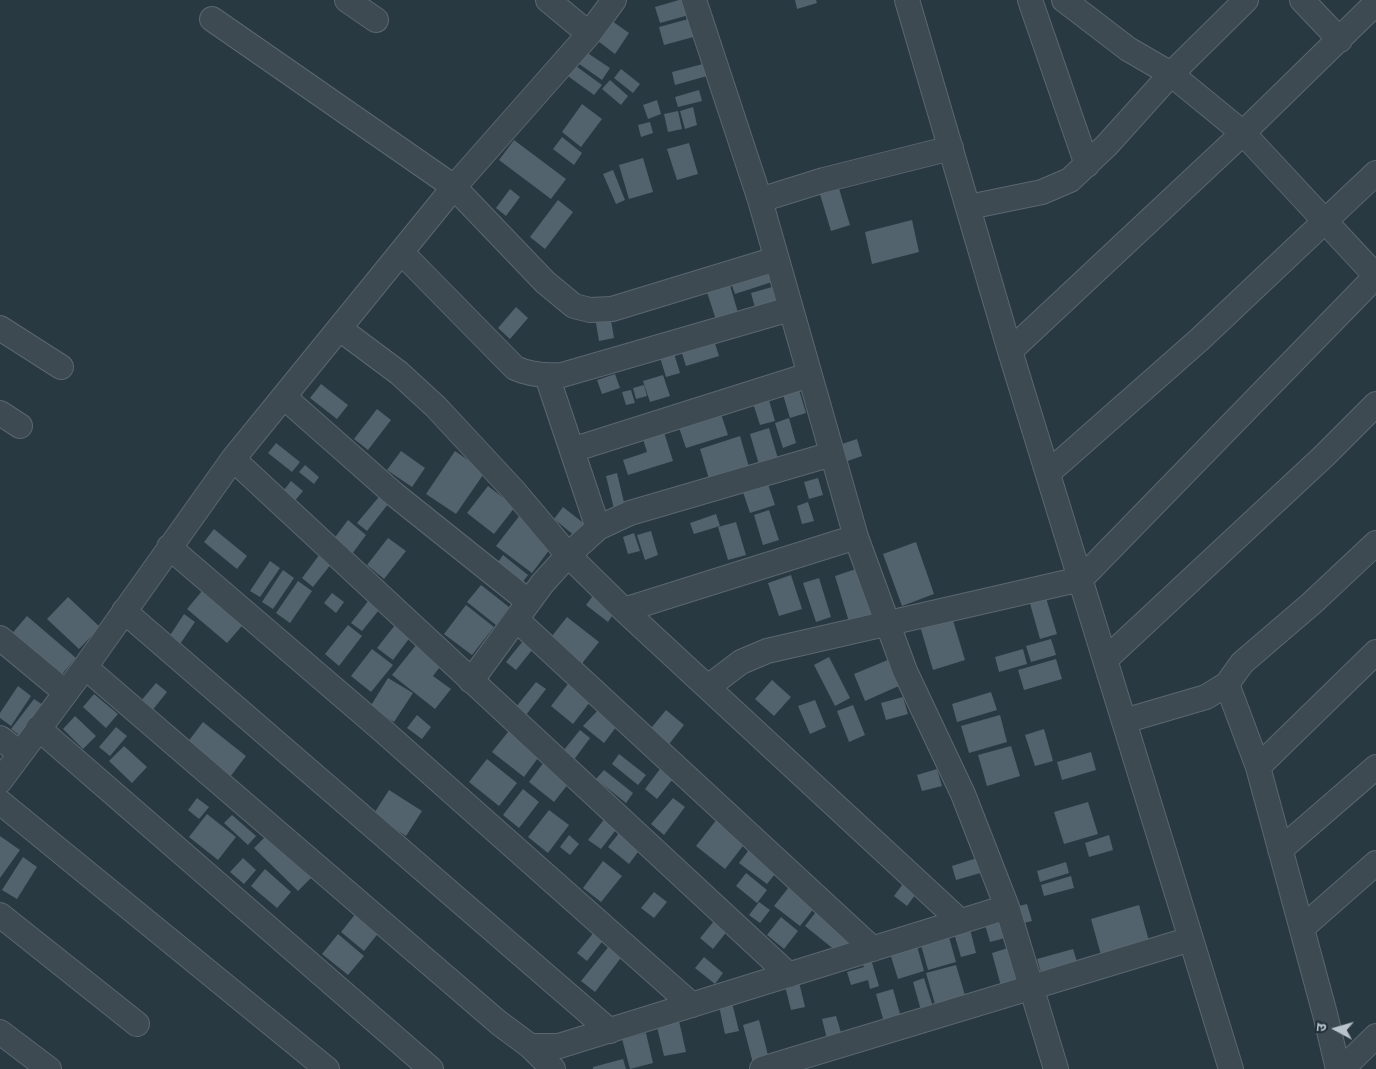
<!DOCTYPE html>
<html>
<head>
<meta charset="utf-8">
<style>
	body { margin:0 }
	#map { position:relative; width:1376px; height:1069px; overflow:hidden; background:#293942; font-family:"Space Grotesk","Noto Sans Devanagari",sans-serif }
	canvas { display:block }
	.north { position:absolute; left:1311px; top:1004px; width:50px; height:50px; -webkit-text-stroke:4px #222f38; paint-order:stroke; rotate:276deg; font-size:14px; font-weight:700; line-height:20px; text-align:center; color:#bac4cc }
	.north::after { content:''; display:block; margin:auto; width:18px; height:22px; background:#bac4cc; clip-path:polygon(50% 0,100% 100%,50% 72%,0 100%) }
</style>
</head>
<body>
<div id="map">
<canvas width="1376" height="1069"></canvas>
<div class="north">उ</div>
</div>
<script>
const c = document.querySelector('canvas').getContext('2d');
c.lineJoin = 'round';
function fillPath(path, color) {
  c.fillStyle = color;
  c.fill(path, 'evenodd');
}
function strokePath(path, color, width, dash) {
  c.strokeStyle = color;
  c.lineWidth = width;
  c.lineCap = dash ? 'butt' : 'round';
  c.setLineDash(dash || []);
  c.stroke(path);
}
fillPath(new Path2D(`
	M679,0H685L689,15L660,23L655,7Z
	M795,0H816L817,3L797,9Z
	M692,18L697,36L664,45L659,27Z
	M612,21L629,33L615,54L598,41Z
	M583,50L610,68L602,80L575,61Z
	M573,64L602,85L594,95L565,74Z
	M703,64L707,76L675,85L672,72Z
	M621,69L640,84L633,93L614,78Z
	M610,80L628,96L621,105L602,89Z
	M699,90L702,101L678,107L675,97Z
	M657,100L661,114L648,119L643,105Z
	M582,104L602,119L581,147L562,132Z
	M693,107L697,125L685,129L680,111Z
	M678,111L682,129L668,132L664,114Z
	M650,122L653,133L641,137L638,125Z
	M562,137L582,153L574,165L553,149Z
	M514,140L566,179L551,199L499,160Z
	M689,143L698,174L677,180L667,149Z
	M643,158L653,192L629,199L619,165Z
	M613,170L625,200L616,204L603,174Z
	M838,185L850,225L831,231L819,191Z
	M510,189L520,197L506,216L496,208Z
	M558,200L573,212L545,249L530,237Z
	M912,220L919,252L872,264L865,232Z
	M767,269L772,282L735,294L730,280Z
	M729,282L739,316L717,323L706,289Z
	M772,287L778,304L756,311L751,293Z
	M516,307L528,318L510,339L498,328Z
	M610,314L614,338L599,341L595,317Z
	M712,334L719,356L686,366L679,344Z
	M672,347L680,373L666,377L658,351Z
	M615,374L620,388L602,394L597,380Z
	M663,375L670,396L650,402L643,381Z
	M797,383L806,413L790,418L781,388Z
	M321,384L348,405L337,419L310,398Z
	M644,385L647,396L636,399L633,388Z
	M631,390L635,403L626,405L622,392Z
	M767,393L775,421L760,425L751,397Z
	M719,408L728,435L686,448L677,422Z
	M377,409L391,420L368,450L354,439Z
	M789,418L796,443L783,448L775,423Z
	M769,428L779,462L760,468L750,434Z
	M663,429L673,461L628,475L623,460L647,452L642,436Z
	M740,436L749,467L709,479L700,449Z
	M857,439L862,456L845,462L839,445Z
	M276,443L300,462L292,472L268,453Z
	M401,451L425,468L412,487L387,470Z
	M455,451L485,472L456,514L426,494Z
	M305,465L319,477L314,484L299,472Z
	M617,473L626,511L615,513L606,476Z
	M818,478L823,495L809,499L804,482Z
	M291,481L303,491L293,503L281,494Z
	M767,481L775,505L750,513L742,489Z
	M488,486L515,507L494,534L467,513Z
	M383,492L392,499L367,531L357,523Z
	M808,502L814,521L802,524L797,506Z
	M563,507L591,529L581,541L554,519Z
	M769,510L779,540L763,545L754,515Z
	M716,514L720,526L694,534L690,523Z
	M520,515L553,545L532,573L496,546Z
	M348,520L366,535L352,554L333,540Z
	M736,522L746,555L728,560L718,527Z
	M214,529L247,556L237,569L204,542Z
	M651,531L658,555L645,560L637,535Z
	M634,533L640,551L628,554L623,537Z
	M388,538L406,551L384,579L367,565Z
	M916,542L934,594L902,606L883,554Z
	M323,550L335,559L313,587L302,578Z
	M503,555L528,575L518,588L493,569Z
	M270,561L280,568L260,597L250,591Z
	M865,566L879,612L849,622L835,576Z
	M283,570L294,578L273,609L262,602Z
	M791,575L802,609L779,616L768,583Z
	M819,578L831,617L816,622L803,583Z
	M298,581L312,591L290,623L276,613Z
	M207,585L248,619L227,643L187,609Z
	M481,585L509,607L496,625L467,602Z
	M1043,588L1057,634L1040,639L1027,593Z
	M332,593L344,602L336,613L324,603Z
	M595,593L616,610L608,622L586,605Z
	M372,596L383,605L362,631L351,623Z
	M68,597L100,627L79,649L47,619Z
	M466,605L494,627L472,655L444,634Z
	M184,614L195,622L178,647L167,640Z
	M27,616L76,658L58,679L9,637Z
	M567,617L599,642L580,666L548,641Z
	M952,617L965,660L933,670L920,626Z
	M399,620L414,632L393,660L377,648Z
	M348,625L362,636L339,666L325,654Z
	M527,636L537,644L516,670L506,662Z
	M1051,639L1056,655L1031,662L1026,646Z
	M417,644L442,664L433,676L451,689L435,709L392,675Z
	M372,649L393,665L371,692L351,676Z
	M1023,649L1027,664L999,672L995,657Z
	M829,657L850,698L835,706L814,665Z
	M890,659L901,685L865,701L854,674Z
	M1056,659L1062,679L1024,690L1018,670Z
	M388,678L413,693L394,722L370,707Z
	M571,680L593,698L573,724L551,706Z
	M772,680L791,697L774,716L755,699Z
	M536,682L546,689L526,715L516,707Z
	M156,683L167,692L151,712L140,702Z
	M18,686L31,696L11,726L0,718V713Z
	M991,692L997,710L957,722L952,704Z
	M94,694L118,714L106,728L83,707Z
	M903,697L908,714L886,720L881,703Z
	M34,699L49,709L26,740L11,729Z
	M815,700L826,727L810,734L798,706Z
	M853,705L865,735L849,742L837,711Z
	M602,706L620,722L604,743L583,726Z
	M666,710L684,725L666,748L647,733Z
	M417,715L431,727L422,739L407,728Z
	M1000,715L1007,742L969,753L961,726Z
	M75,716L96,736L83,749L63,729Z
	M203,722L246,756L230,777L187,743Z
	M116,727L127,736L110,756L99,747Z
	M512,727L543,751L524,777L492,752Z
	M1044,729L1053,761L1035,766L1025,735Z
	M580,730L590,738L570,765L559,756Z
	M124,746L147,767L132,783L109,761Z
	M1011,746L1020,776L987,786L978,755Z
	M1091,752L1096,770L1062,780L1057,762Z
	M619,754L646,775L638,785L612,764Z
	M547,758L573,778L554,802L529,782Z
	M487,759L517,783L499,806L469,782Z
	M663,765L676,775L657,799L645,789Z
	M937,769L942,786L922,791L917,775Z
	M604,770L633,793L626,803L596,779Z
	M523,789L539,802L519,828L503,815Z
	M389,790L422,811L406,836L373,815Z
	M197,798L209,807L199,819L188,810Z
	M673,798L685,807L664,835L651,824Z
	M1088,802L1098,834L1064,844L1054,812Z
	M549,810L569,825L548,853L528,837Z
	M609,813L622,822L601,849L588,840Z
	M207,814L236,837L218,860L189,837Z
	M232,815L256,836L248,845L224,823Z
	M717,819L746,842L725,869L696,846Z
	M623,828L644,844L629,864L608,847Z
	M271,831L315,874L298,891L254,848Z
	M569,835L579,844L570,855L560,847Z
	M1109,835L1113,850L1089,857L1085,843Z
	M0,836L20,850L0,878Z
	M751,847L779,869L767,884L739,863Z
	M23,857L37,867L17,899L2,890Z
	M980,857L984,872L956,880L952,866Z
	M243,858L256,870L244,884L230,872Z
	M603,861L622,876L601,902L583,888Z
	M1066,862L1069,873L1040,882L1037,871Z
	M265,869L291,892L277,908L251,886Z
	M746,873L767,890L757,903L736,886Z
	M1071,876L1074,888L1044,896L1041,885Z
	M908,877L921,887L907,906L894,896Z
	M789,887L815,907L800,926L774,906Z
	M654,892L667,902L654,918L641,908Z
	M759,902L770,910L760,923L749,915Z
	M1027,904L1032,921L1020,924L1015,907Z
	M1139,905L1149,941L1101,955L1091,919Z
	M819,908L856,937L841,955L805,926Z
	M357,912L380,931L364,951L341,932Z
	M781,917L798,931L784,949L767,935Z
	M998,917L1005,938L990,942L984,921Z
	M715,920L728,930L713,949L700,938Z
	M969,925L976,953L961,957L953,930Z
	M947,930L956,962L928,970L919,938Z
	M595,931L605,938L587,961L577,953Z
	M338,934L364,956L348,975L322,954Z
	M915,939L924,971L898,979L888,947Z
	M610,945L623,955L595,992L581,981Z
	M1008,948L1019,985L1002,990L992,953Z
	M1073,949L1079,968L1043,979L1037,959Z
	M870,956L879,986L870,989L868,980L851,985L847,972L864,967L861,958Z
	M704,957L723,973L715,984L695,968Z
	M956,965L967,1002L937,1011L926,973Z
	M924,978L934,1010L922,1014L913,982Z
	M799,982L805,1007L791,1010L785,986Z
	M893,989L902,1021L885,1026L876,994Z
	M732,1003L739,1031L725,1034L719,1006Z
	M836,1016L843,1039L828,1043L822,1019Z
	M759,1020L770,1063L754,1067L743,1025Z
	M679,1021L686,1052L664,1056L657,1027Z
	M646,1033L653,1063L630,1069L622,1039Z
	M623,1059L626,1069H593V1067Z`), '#52636d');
const minor = new Path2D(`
	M347,0L376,20
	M548,0L589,34
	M694,0L760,200L856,537L905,671L963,794L1007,907L1056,1069
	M907,0L1010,351L1231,1069
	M1030,0L1087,165
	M1064,0L1128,49L1171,74L1243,133L1376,276
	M1302,0L1340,40
	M212,19L454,187L545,282L574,306L590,310L612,309L776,259
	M760,200L824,180L951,148
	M969,207L1042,192L1070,180L1107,145L1171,74L1246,0
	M402,253L515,368C530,375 545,376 562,375L790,309
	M0,328L61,367
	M340,329L399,373L436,407L515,492L568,555L624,610L960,921
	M1010,351L1243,133L1376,3
	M547,376L598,528
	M284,397L394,494L529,602
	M0,413L20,426
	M572,450L809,375
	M233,459L789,975
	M1048,473L1199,340L1376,173
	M169,547L381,729L692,1005
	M624,610L856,537
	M124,611L610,1031
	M517,620L873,949
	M0,638L65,692
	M1105,660L1324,456L1376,404
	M85,667L499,1023L530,1046H559L1007,907
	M471,681L542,584L568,555L598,528L630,513L832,454
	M1227,684L1258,767L1325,1014L1338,1069
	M708,687L741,662L767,651L1081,579L1376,276
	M1124,721L1206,697L1227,684L1242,663L1312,603L1376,543
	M38,728L431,1069
	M0,738L20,753
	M1258,767L1376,652
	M0,781L85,667L233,459L454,187L589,34L614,0
	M0,802L327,1069
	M1280,850L1376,767
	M0,915L137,1024
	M1302,928L1376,863
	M0,1032L49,1069
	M530,1046L553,1069
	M762,1069L1191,939
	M1342,1069L1376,1036`);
strokePath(minor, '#5b6770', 26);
strokePath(minor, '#3d4a52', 24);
</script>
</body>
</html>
